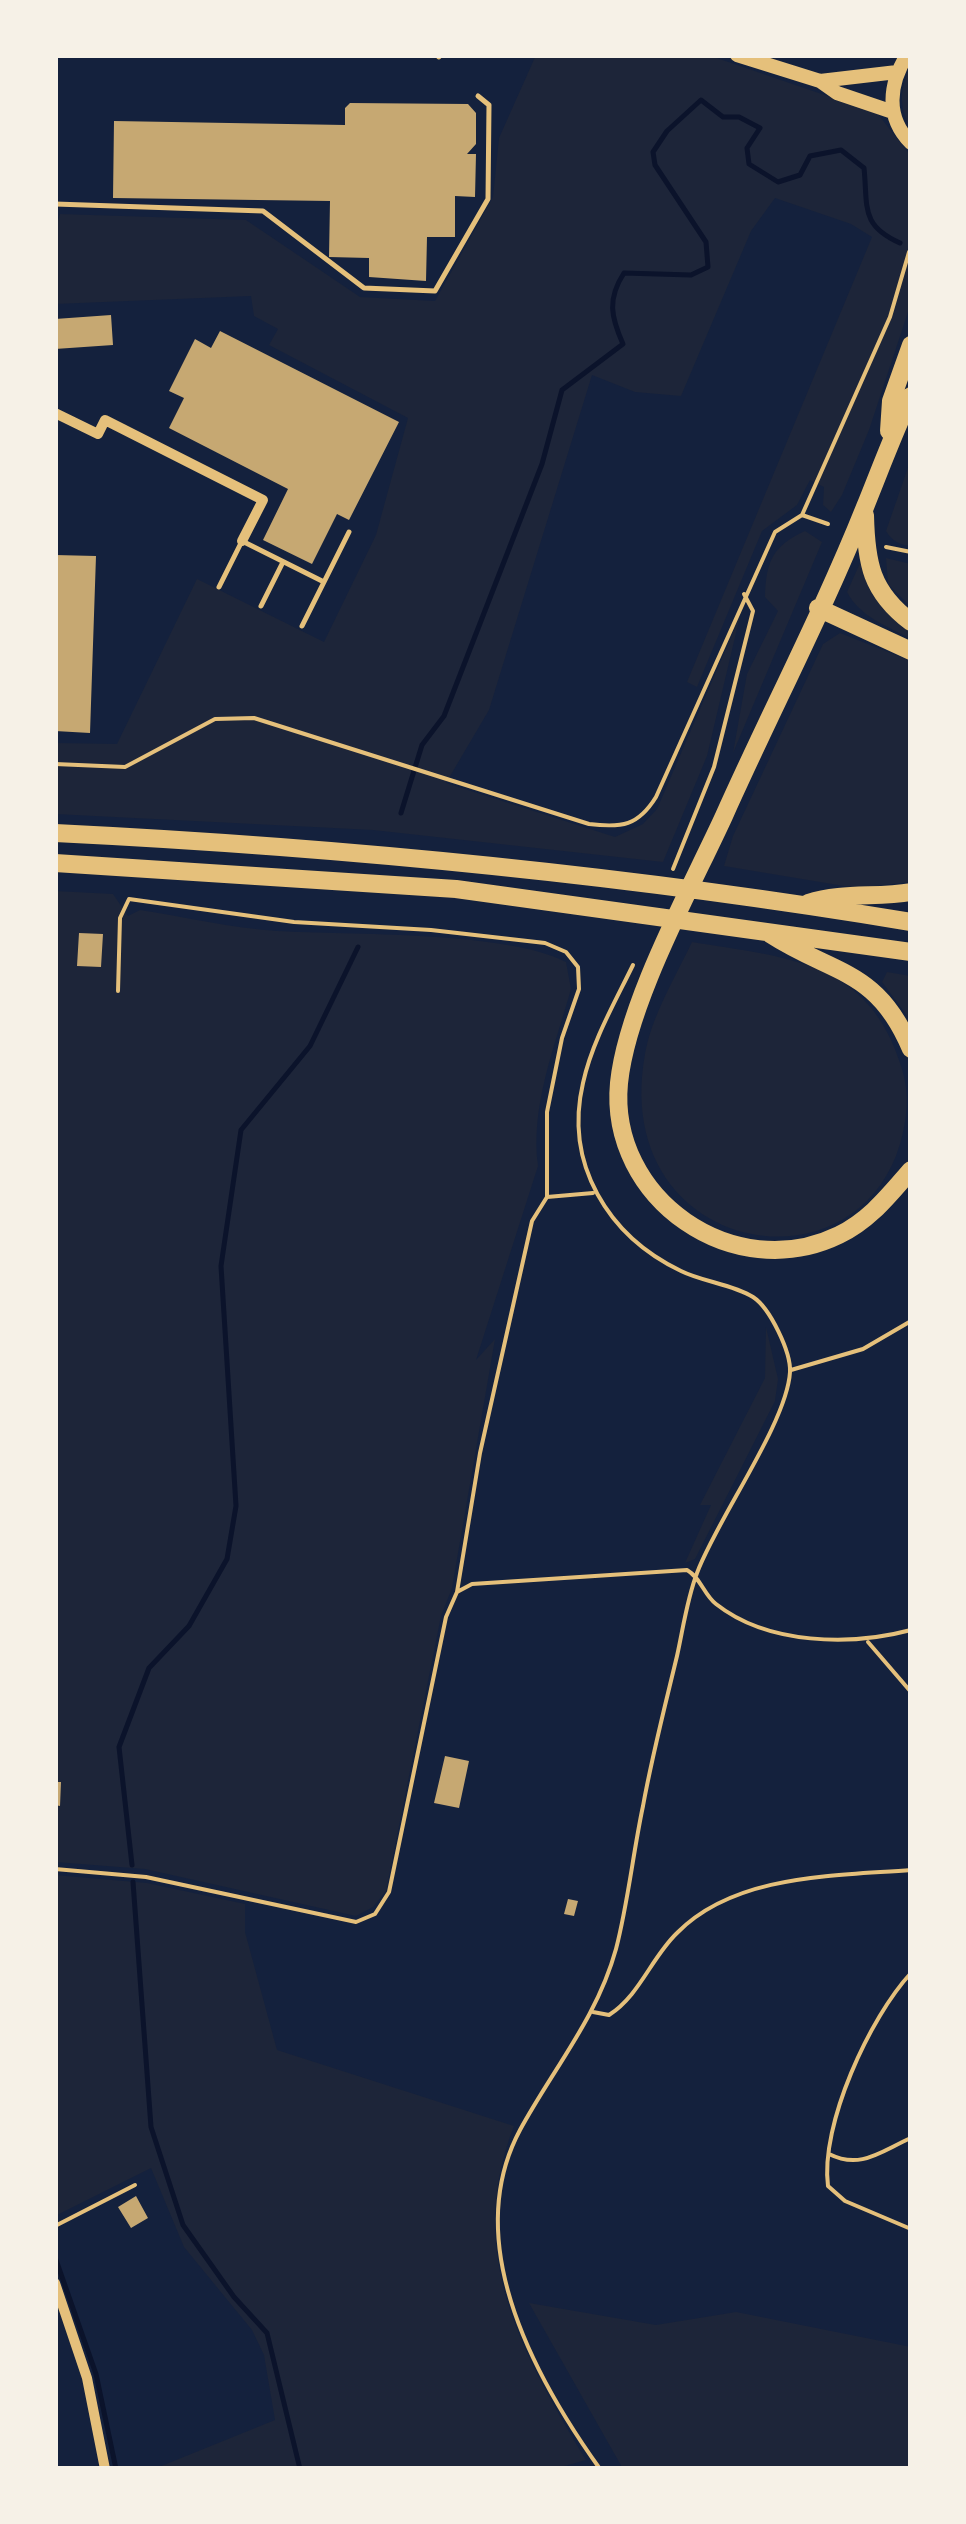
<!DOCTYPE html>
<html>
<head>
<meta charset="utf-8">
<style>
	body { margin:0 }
	#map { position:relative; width:966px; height:2524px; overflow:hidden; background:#14213d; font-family:Raleway,sans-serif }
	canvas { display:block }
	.frame { position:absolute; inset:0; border:58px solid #f6f1e7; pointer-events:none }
</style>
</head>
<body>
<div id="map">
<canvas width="966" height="2524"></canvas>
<div class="frame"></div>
</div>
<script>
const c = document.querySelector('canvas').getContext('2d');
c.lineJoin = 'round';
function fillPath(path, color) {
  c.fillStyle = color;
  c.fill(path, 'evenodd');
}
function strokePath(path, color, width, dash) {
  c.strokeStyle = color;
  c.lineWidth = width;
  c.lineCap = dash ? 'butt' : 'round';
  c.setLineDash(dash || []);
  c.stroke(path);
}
fillPath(new Path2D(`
	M536,55H708L877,113L911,156V303L869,430L842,495L831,512L823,505L824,487L810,480L797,505L762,531L697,687L687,682L872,237L851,224L775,198L751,231L681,396L635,392L592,375L489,710L446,783L615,837L643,824L657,809L740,616L707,756L663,862L373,830L55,814V743L117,744L197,579L324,642L376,535L408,418L269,345L278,329L254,316L251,296L55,304V230L60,214L246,220L360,297L435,301L493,197L499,138Z
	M911,66V128C898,107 900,87 911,66Z
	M911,459V546C900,545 892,541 886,531Z
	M805,531L822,542L733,753L747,674L778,611L765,597C766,562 772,546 805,531Z
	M886,558L911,564V607L888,584Z
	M861,561C869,592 883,614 911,631V639C887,626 860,617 847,592Z
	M840,633L911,661V882L856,888L724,866L733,836L823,644Z
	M55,891L113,894L128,916L140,910C185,917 232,928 277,931C349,935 507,931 566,962L571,989C555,1046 530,1107 538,1166L476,1360L495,1339L452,1588L441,1616L386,1891L373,1907L356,1916L145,1869L55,1862Z
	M692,942C788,958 870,960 902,1069C910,1094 907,1120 900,1144C854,1299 609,1253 645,1054C652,1015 675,978 692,942Z
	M887,972L911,976V1021L882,982Z
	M766,1327L778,1379L775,1401L695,1559L685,1563L711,1505H700L765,1378Z
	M55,1875L147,1883L245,1904V1932L277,2050L514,2126C464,2253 522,2353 586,2460L554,2469H154L275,2420L264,2355L252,2330L184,2247L151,2168L55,2216Z
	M529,2303L656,2325L736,2312L911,2347V2469H623Z`), '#1d2539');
strokePath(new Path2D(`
	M401,813L422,745L444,716L542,464L562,390L623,344C611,317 607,299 624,273L691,275L708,267L706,242L655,165L653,152L667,131L701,100L723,117H739L760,128L747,148L749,164L778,182L800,175L810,156L841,150L864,168C868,207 860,225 900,243
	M132,1865L119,1747L149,1668L189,1626L227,1559L236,1506L221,1266L241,1130L310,1046L358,947
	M133,1882L151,2127L183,2225L234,2297L267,2333L300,2469
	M55,2257L96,2374L116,2469`), '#0b132b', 5);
fillPath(new Path2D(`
	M350,103L468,104L476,113V144L467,154H476L475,197L455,196V237H427L426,281L369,277V258L329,257L330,201L113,198L114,121L345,125V108Z
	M111,315L113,345L55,349V319Z
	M220,331L399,422L349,520L337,514L312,564L263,540L288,489L169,428L184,398L169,391L195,339L211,348Z
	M55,555L96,556L90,733L55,731Z
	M79,933L103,934L101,967L77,966Z
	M445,1756L469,1761L459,1808L434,1803Z
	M55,1782H61L60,1806L55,1805Z
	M568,1899L578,1901L574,1916L564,1914Z
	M136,2196L148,2218L131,2228L118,2207Z`), '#c6a872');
strokePath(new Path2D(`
	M802,515L890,317L909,252
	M886,547L911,552
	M55,764L125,767L215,719L254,718L589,824C622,828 638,826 656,797L775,532L802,515L828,524
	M673,869L714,767L753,611L744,594
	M118,991L120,918L129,899L294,922L431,930L545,943L566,952L578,967L579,989L562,1038L547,1112V1197
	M791,1370L863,1349L911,1321
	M457,1592L480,1453L532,1221L547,1197L593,1193
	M868,1642L911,1692
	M55,1869L146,1877L356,1922L375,1914L389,1892L446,1617L457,1592L472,1584L687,1570C701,1578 704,1595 716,1604C768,1645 851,1646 911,1630
	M911,1973C870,2017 820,2125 828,2186L845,2201L911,2229
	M593,2012L609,2015C640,1995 651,1958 677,1933C735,1874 834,1876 911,1870
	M829,2154C861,2170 881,2151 911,2138
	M55,2226L135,2185
	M600,2469C534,2377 460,2242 520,2130C553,2069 597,2018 616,1949C628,1903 633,1853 643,1806C652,1756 665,1706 677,1656C683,1629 687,1599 697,1573C717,1519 787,1423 790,1372C791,1352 770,1308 753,1297C732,1284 703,1282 681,1271C608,1236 564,1164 583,1083C592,1042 614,1004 633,965`), '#e5c07b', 4);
strokePath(new Path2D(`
	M439,57L440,55
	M55,204L263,211L364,288L435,291L488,199L489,105L478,96
	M219,587L242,541L324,582
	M261,606L283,562
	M302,626L349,532`), '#e5c07b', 5);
strokePath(new Path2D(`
	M55,413L98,434L105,420L263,500L242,541
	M55,2283L87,2378L105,2469`), '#e5c07b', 10);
strokePath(new Path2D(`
	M737,55L820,81L837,93L893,112
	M907,55C889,84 885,117 911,143
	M820,81L897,72`), '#e5c07b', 14);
strokePath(new Path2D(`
	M911,396C894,432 880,470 865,507C823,612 770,713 724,816C690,890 627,1004 619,1083C608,1199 734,1286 839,1235C870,1220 889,1195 911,1170
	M889,431L891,401L911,345
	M865,515C866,563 871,592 911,622
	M818,608L911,651
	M55,833C341,847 628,875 911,922
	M55,863L456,889L911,952
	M808,903C843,892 876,898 911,892
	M770,934C833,975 877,968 911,1049`), '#e5c07b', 18);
</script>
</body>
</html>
